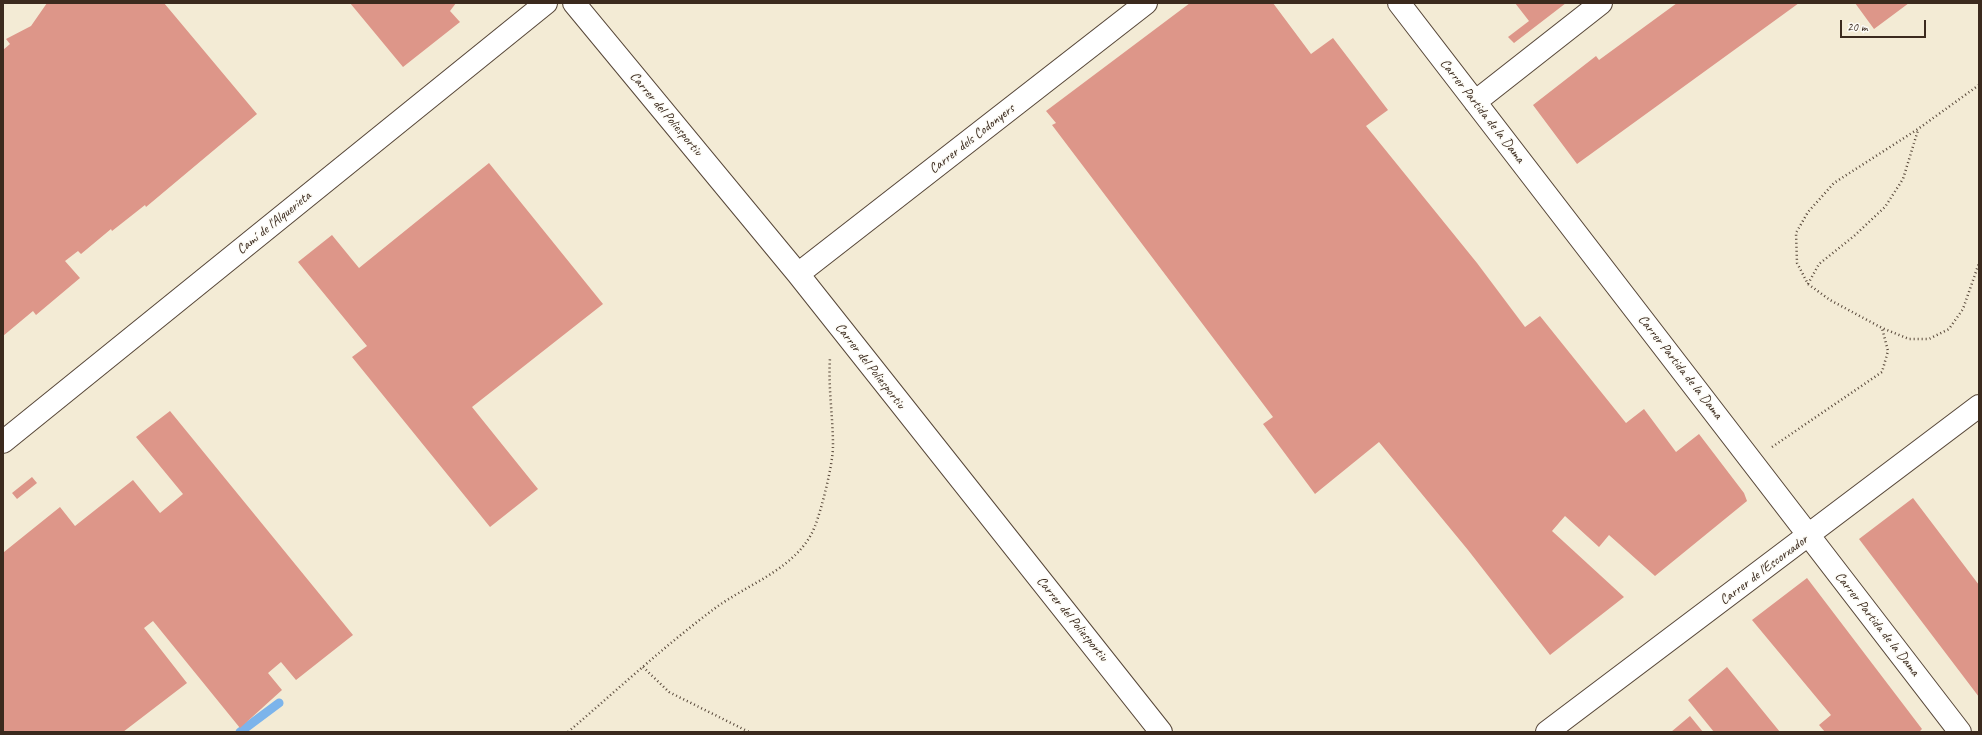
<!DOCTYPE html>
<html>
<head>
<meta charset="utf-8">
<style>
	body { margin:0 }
	#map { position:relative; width:1982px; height:735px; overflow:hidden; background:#f3ebd5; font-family:Caveat,sans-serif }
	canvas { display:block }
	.frame { position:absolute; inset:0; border:4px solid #3b2a1e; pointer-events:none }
	.scale { position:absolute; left:1840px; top:20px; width:86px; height:18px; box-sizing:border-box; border:2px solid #3b2a1e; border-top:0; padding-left:5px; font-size:12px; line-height:14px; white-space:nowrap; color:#3b2a1e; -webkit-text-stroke:3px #fdfcf7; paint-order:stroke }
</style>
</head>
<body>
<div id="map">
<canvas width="1982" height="735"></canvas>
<div class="frame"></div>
<div class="scale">20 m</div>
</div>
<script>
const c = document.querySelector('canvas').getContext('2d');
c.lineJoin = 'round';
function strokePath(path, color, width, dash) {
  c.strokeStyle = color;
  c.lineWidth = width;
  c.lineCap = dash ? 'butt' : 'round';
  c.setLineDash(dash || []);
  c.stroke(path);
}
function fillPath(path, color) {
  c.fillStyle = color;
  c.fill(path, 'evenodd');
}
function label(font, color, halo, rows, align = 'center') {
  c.font = font + ' Caveat,sans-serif';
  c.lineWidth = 3;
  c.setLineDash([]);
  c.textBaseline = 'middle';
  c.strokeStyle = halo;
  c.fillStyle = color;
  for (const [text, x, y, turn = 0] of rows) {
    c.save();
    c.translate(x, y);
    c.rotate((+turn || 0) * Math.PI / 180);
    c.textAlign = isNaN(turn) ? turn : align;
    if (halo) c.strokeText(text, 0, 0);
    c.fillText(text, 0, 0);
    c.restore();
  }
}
strokePath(new Path2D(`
	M240,732L279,703`), '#7cb4eb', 9);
fillPath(new Path2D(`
	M47,3H164L257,114L146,207L145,205L112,231L111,229L81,254L78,251L65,261L80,278L36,315L33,311L3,336V50L10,44L6,39L31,26Z
	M350,3H456L450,11L460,22L403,67Z
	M1190,3H1273L1311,54L1333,38L1388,110L1366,126L1477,263L1525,327L1540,316L1626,423L1644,409L1676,452L1699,434L1744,493L1747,501L1655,576L1609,535L1599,547L1565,516L1552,531L1624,597L1550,655L1468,550L1379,442L1315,494L1263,424L1273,417L1052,125L1056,123L1046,111Z
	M1515,3H1566L1514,43L1508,37L1529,21Z
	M1677,3H1799L1577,164L1533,105L1596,56L1599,60Z
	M1855,3H1909L1874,29Z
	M489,163L603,304L472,407L538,489L490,527L352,357L367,346L298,262L332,235L359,268Z
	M170,411L353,635L296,680L281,662L268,673L282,690L240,728L153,621L144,628L187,683L123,732H3V551L4,552L60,507L75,526L133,480L160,513L183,494L136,437Z
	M32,477L37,483L17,499L12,493Z
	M1913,498L1979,585V697L1859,539Z
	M1807,578L1922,729L1919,732H1825L1819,725L1831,715L1752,620Z
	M1727,667L1780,732H1714L1688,700Z
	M1690,716L1703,732H1671Z`), '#dd9689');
const street = new Path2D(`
	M574,3L798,274L1161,732
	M1399,3L1960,732
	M1475,102L1601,3
	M798,274L1146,3
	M3,442L546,3
	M1547,732L1979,406`);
strokePath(street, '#574739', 24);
strokePath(new Path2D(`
	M1979,85L1918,129L1834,183L1808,212L1796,233L1797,263L1808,284L1830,300L1882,328L1909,339H1929L1949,329L1963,309L1979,263
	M1808,284L1819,264L1854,236L1885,207L1903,179L1918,130
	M1772,447L1882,372L1888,351L1882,328
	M643,667L669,692L749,732
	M568,732C616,691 663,647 714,609C747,584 799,568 815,526C822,508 833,464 833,446C833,416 828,388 830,358`), '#574739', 2.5, [1, 3]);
strokePath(street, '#fff', 22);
label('14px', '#3b2a1e', '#fdfcf7', [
	["Carrer Partida de la Dama",1482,111,52],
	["Carrer del Poliesportiu",666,114,50],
	["Carrer dels Codonyers",972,139,-38],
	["Camí de l'Alquerieta",274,223,-39],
	["Carrer del Poliesportiu",870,366,52],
	["Carrer Partida de la Dama",1680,367,52],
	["Carrer de l'Escorxador",1764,570,-37],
	["Carrer del Poliesportiu",1072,619,51],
	["Carrer Partida de la Dama",1877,624,52]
]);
</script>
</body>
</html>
